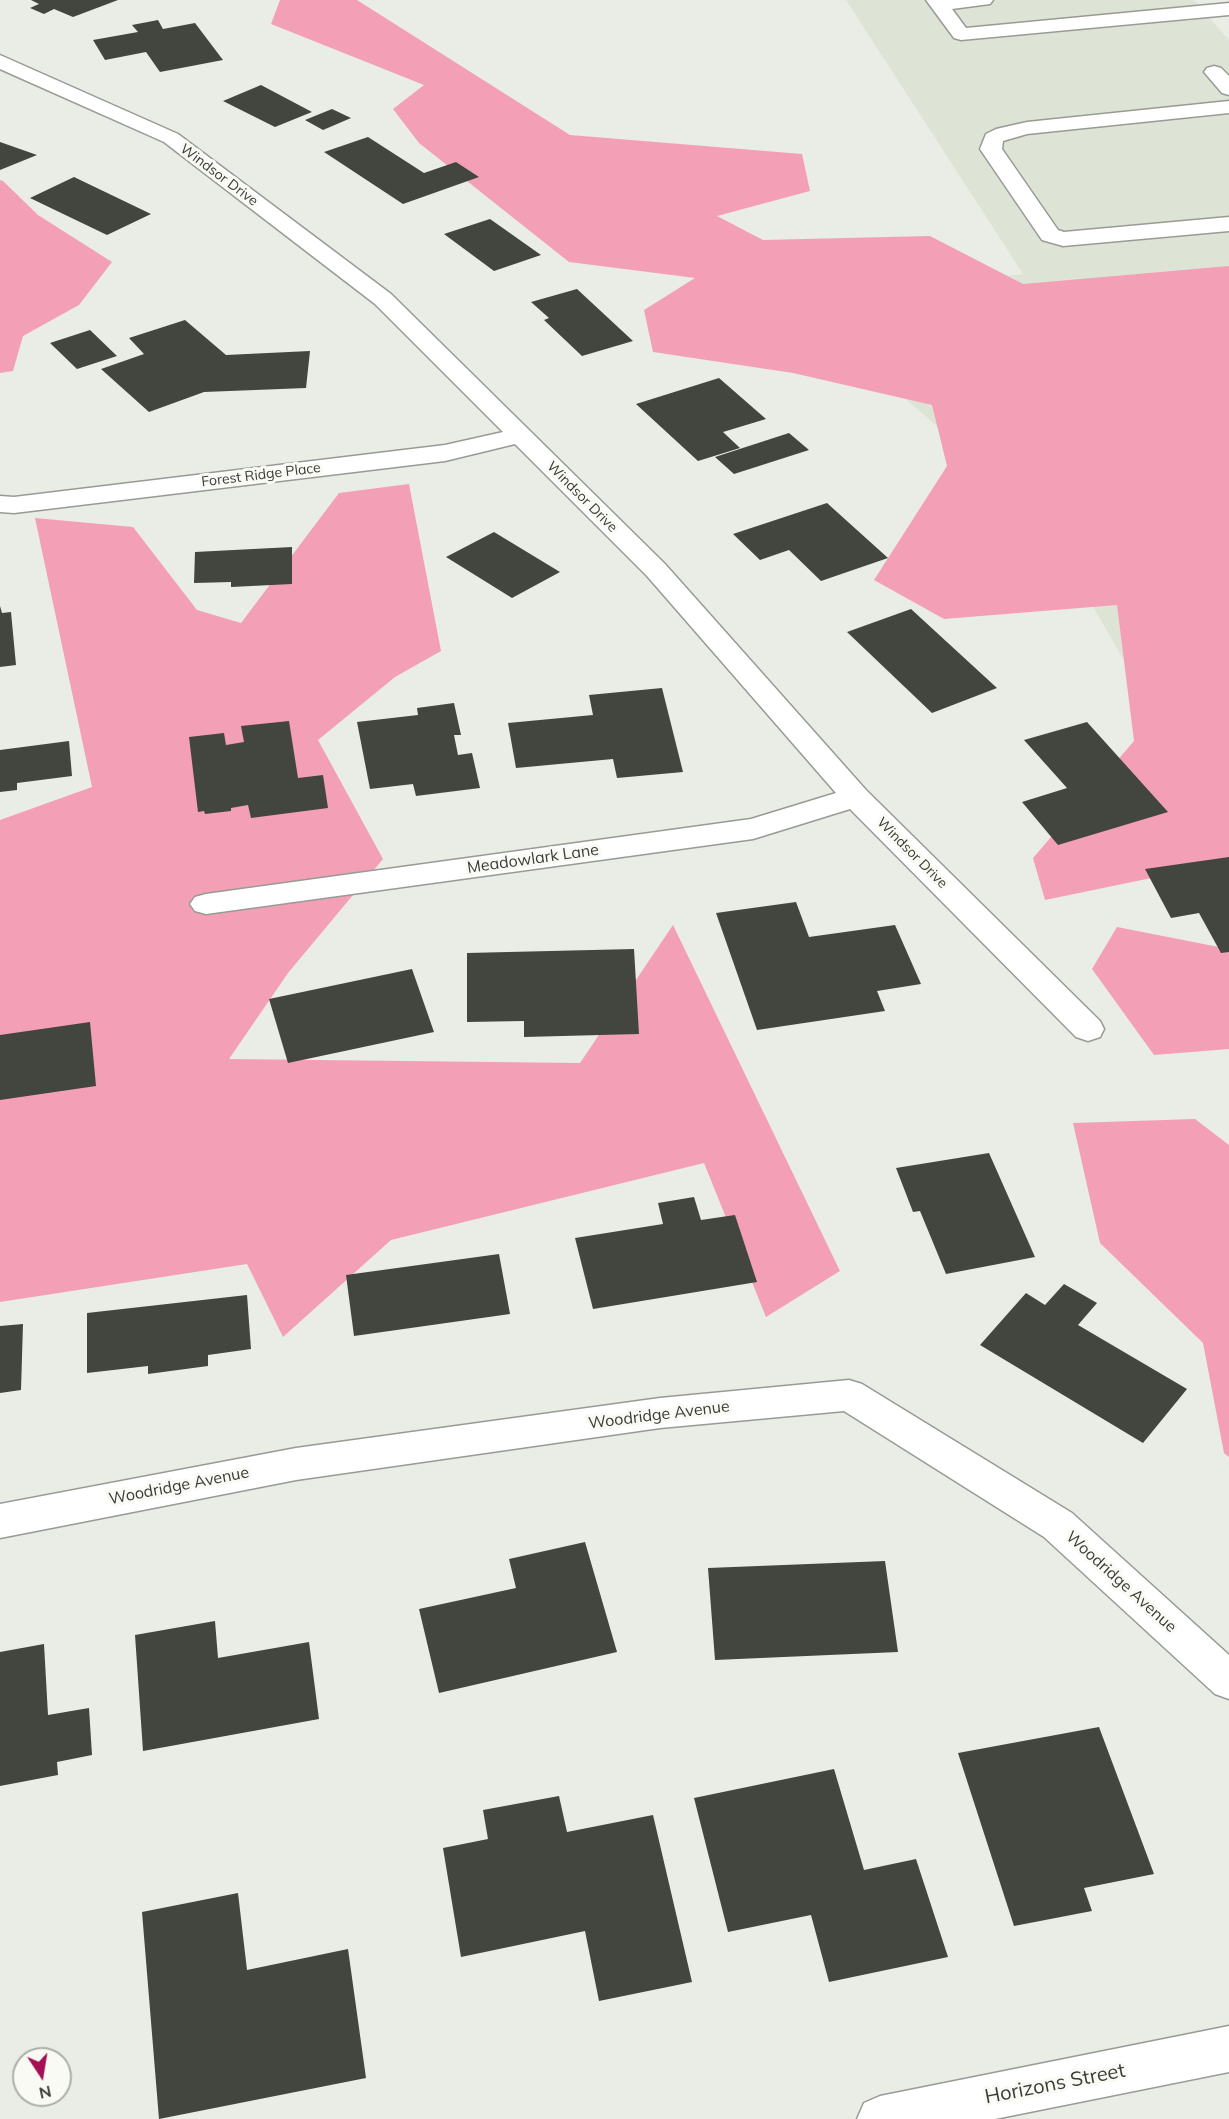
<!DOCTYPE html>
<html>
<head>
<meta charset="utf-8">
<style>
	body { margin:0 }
	#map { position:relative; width:1229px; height:2119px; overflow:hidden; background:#eaede5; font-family:Mulish,sans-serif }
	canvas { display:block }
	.north { position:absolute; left:12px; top:2047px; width:60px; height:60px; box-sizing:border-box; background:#f8faf3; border:2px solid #acaea8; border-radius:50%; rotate:168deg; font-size:16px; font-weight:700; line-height:24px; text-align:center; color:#3a3b38 }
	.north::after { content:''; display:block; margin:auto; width:21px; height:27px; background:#a31053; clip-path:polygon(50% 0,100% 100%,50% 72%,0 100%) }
</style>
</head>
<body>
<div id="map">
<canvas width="1229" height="2119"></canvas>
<div class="north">N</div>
</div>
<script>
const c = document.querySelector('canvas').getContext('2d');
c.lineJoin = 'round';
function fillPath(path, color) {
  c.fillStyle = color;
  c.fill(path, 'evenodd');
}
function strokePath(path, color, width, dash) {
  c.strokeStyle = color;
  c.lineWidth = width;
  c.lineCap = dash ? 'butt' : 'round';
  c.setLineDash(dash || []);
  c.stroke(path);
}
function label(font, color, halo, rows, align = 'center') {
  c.font = font + ' Mulish,sans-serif';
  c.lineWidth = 6;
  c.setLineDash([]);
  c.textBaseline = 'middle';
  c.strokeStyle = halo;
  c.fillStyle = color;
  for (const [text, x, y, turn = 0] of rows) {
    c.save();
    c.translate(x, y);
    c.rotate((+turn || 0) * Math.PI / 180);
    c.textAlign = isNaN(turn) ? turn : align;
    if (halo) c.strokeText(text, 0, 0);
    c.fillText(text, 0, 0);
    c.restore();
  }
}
fillPath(new Path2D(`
	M846,0H1194L1229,40V777L1151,707L1040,515L788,298L1023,274Z`), '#dee4d5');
fillPath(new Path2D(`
	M280,0H357L570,135L802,154L810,191L717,216L763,240L930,236L1023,284L1229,266V862L1045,900L1033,858L1134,741L1117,605L944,619L874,580L947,466L932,405L793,373L653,352L644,310L695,278L569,262L419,143L393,109L424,85L271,24Z
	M0,180L3,181L38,215L112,262L79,305L23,336L13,371L0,373Z
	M409,484L441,651L395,677L318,740L383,859L288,973L229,1059L580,1063L673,925L840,1271L766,1317L704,1163L391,1240L283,1337L247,1264L0,1302V820L92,787L35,518L133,527L197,610L241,623L339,493Z
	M1117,927L1229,949V1049L1154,1055L1092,969Z
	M1195,1119L1229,1145V1457L1224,1453L1203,1343L1100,1243L1073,1123Z`), '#f3a0b7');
fillPath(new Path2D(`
	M31,0H118L73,17L54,9L44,14L30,8L39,4Z
	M158,20L163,29L195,23L223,60L160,72L146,52L105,60L93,40L138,32L132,25Z
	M261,85L312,112L275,127L223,101Z
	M332,109L351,118L323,130L305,120Z
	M368,137L424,173L456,162L479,177L403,204L324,152Z
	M0,142L37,155L0,170Z
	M74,177L151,214L107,235L30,198Z
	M490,219L541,255L494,271L444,234Z
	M577,289L633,341L582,356L544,320L549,318L531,302Z
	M185,320L226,355L310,351L306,388L204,392L149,412L101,369L144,354L129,338Z
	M90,330L117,356L77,369L50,343Z
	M719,378L766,419L723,432L740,448L698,461L636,404Z
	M789,433L809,450L734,474L715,457Z
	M827,503L888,558L821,581L789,550L760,560L733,534Z
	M494,532L560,572L512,598L446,557Z
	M292,547V584L231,587V582L194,583L195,552Z
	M0,606L2,613L11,612L16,665L0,667Z
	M911,609L997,688L932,713L847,632Z
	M662,688L683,772L617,778L613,759L516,768L508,723L593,715L589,695Z
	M454,703L461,735H454L458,755L472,753L480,788L416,796L413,784L370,789L357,722L418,715L417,708Z
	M289,721L298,778L323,775L328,808L251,818L248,805L231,808V811L205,814L204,811L198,812L189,737L224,733L226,745L244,742L241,726Z
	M1087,722L1168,812L1058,845L1022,802L1067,788L1024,740Z
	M69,741L72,776L17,783V790L0,792V750Z
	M1229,857V952L1221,953L1199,913L1171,918L1145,869Z
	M796,902L809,937L895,925L921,984L877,991L885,1011L757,1030L716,913Z
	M634,949L639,1034L524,1037V1021L467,1022V953Z
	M412,969L434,1032L288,1063L269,999Z
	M90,1022L96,1086L0,1100V1035Z
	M989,1153L1035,1257L946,1274L920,1211L913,1212L896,1168Z
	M694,1197L701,1220L735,1215L757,1282L593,1309L575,1238L663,1224L658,1203Z
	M499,1254L510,1314L354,1336L346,1275Z
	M1064,1284L1097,1303L1078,1325L1187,1389L1143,1443L980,1345L1026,1293L1045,1305Z
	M247,1295L251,1349L208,1355V1366L148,1374V1366L87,1373V1313Z
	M23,1324L21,1390L0,1393V1326Z
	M585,1542L617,1652L439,1693L419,1609L516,1588L509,1559Z
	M885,1561L898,1652L715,1660L708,1568Z
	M215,1621L218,1658L309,1642L319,1719L143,1751L135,1635Z
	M44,1644L48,1715L89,1708L92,1755L57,1762L58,1775L0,1786V1652Z
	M1099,1727L1154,1874L1084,1888L1092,1911L1014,1926L958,1753Z
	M834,1769L864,1870L916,1859L948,1957L829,1982L811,1915L728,1932L694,1798Z
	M559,1796L567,1832L653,1815L692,1982L599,2001L585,1931L461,1957L443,1848L488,1839L483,1810Z
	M238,1893L247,1970L348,1949L366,2078L159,2119L142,1912Z`), '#43453f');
const minor = new Path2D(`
	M926,0H993L990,4L952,9L966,28L1229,3V15L961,40L954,38Z
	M0,55L178,134L391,294L665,564L866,790L1100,1021L1104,1029L1100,1037L1088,1041L1076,1037L850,809L753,839L206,914L195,911L190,904L195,897L206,894L751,819L836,793L647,576L515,444L445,461L14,513L0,512V496L14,497L445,445L503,432L375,304L164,142L0,69Z
	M1214,66L1221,68L1229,76V95L1222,93L1204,72L1207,68Z
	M1229,101V113L1027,134L1003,141L1002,149L1058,230L1064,232L1229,217V231L1063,246L1042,240L980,149L986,134L996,129L1027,122Z
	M849,1380L862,1384L1072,1513L1229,1655V1699L1215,1694L1044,1537L844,1411L660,1428L296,1480L0,1538V1504L296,1448L660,1398Z
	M1229,2026V2072L995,2119H857L864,2103L880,2096Z`);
strokePath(minor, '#989b94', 3);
fillPath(minor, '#fff');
label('14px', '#3a3b38', '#f8faf3', [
	["Windsor Drive",219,175,37],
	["Forest Ridge Place",261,475,-7],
	["Windsor Drive",582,497,45],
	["Windsor Drive",912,853,45]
]);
label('16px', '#3a3b38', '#f8faf3', [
	["Meadowlark Lane",533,859,-8],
	["Woodridge Avenue",659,1415,-7],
	["Woodridge Avenue",179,1486,-11],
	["Woodridge Avenue",1121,1582,42]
]);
label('20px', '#3a3b38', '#f8faf3', [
	["Horizons Street",1055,2084,-11]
]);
</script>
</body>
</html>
